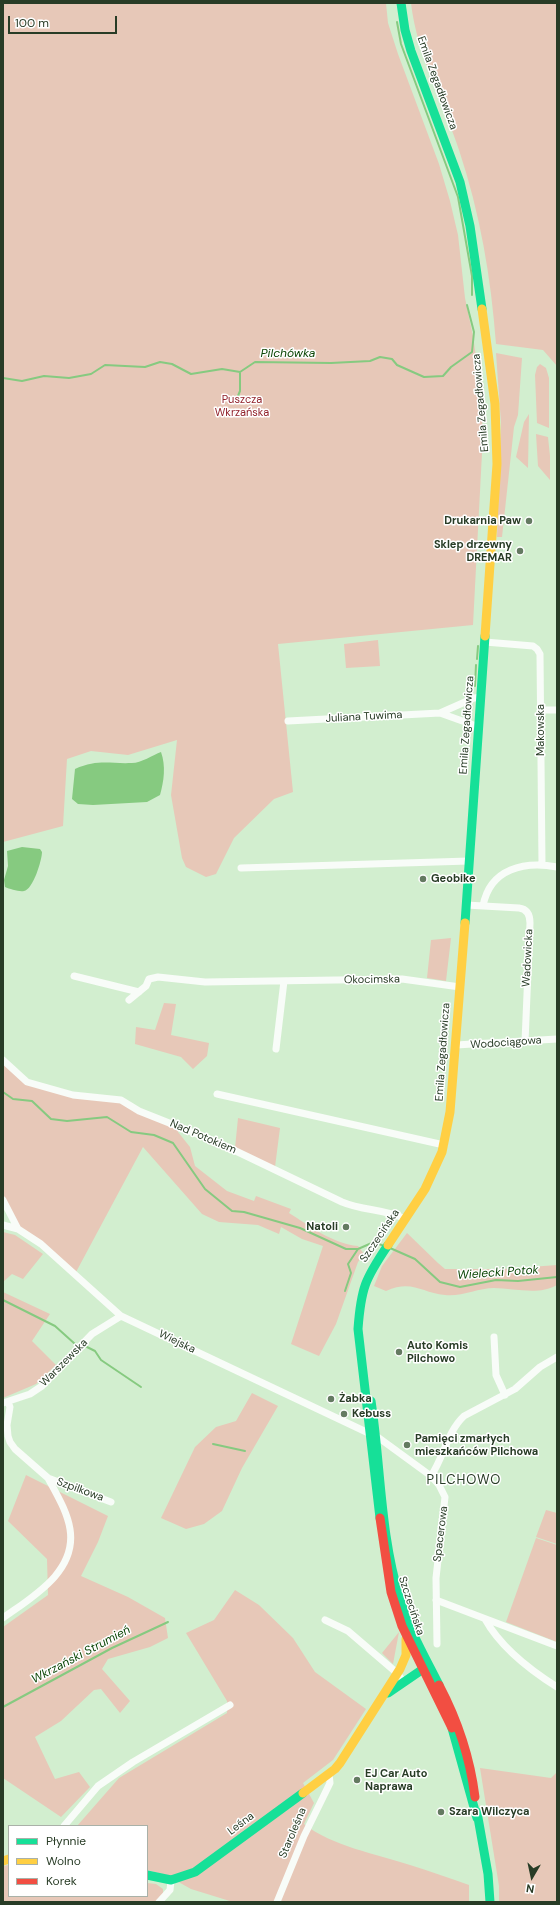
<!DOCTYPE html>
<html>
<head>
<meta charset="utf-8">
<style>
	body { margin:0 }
	#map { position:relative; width:560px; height:1905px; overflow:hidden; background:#d2eecf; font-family:"DM Sans",sans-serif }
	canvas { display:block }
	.frame { position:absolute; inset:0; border:4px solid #283c26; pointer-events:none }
	.legend { position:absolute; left:8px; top:1825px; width:140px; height:72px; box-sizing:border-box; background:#fff; border:1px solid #a9b1a8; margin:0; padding:5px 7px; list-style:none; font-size:12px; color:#283c26 }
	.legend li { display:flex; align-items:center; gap:8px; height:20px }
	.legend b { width:20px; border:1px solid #a9b1a8 }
	.north { position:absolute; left:512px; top:1857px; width:40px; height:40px; -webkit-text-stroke:3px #fff; paint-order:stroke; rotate:189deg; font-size:11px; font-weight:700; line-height:16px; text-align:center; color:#283c26 }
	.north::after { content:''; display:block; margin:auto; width:14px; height:18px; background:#283c26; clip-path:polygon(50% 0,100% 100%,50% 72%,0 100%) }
	.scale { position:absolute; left:8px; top:16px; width:109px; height:18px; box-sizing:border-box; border:2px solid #283c26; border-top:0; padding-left:5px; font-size:12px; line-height:14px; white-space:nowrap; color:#283c26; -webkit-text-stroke:3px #fff; paint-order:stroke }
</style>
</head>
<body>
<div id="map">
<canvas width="560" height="1905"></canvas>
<div class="frame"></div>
<ul class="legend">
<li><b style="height:5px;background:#16e098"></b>Płynnie</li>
<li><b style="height:5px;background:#ffcf43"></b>Wolno</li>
<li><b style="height:5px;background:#f24e42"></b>Korek</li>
</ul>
<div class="north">N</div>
<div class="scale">100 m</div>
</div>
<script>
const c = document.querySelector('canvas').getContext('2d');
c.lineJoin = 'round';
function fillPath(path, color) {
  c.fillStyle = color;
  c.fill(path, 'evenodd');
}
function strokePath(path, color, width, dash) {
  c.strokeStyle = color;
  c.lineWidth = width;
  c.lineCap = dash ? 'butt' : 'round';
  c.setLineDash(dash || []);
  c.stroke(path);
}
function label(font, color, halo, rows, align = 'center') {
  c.font = font + ' "DM Sans",sans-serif';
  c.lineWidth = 3;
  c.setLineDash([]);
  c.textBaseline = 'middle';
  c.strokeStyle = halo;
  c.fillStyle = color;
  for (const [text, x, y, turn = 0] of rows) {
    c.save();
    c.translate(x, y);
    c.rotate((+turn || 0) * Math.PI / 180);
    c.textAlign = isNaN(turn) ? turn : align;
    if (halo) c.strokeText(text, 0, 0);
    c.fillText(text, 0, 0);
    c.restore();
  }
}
fillPath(new Path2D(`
	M3,3H386L388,23L398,54L439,164L450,201L458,235L465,298L473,336L480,384L483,434L473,625L278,644L293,792L274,799L234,838L216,874L206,877L186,867L182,858L171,795L177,740L128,755L91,751L67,759L63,826L3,842Z
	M411,3H557V366L543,350L496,344C491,277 480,213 459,150C443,101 417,55 411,3Z
	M496,353L522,358L518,415L514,427L502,537H497L501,423Z
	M540,364L546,368L549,378V428L537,423L535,375L537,367Z
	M529,414L528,468L516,457L524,422Z
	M536,434L548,437L550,456V480L538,466Z
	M378,640L380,666L346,668L344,644Z
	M451,938L446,981L427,978L431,940Z
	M164,1003L176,1004L171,1035L209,1043L207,1056L193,1069L181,1057L135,1044L136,1027L155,1030Z
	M3,1063L28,1085L115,1101L179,1129L178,1132L190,1147L195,1166L227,1191L254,1201L256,1196L291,1209L289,1213C310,1226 333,1244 358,1246L364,1254L358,1262L336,1324L319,1356L291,1344L323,1246L302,1239L281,1227L279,1234L258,1225L219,1222L202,1214L143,1147L75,1274L18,1229L3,1200Z
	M238,1118L280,1128L275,1167L235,1148Z
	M3,1232L15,1235L43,1254L23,1279L12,1274L3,1282Z
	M407,1233L438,1263L445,1269H504L557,1265V1285C538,1296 514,1288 494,1288C478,1288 461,1297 445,1295C422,1293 412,1279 386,1291L374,1286L382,1266Z
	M3,1292L50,1314L32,1341L56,1365L36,1384L3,1398Z
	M252,1393L278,1406L242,1468L222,1511L204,1524L186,1529L161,1518L195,1447L216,1427L236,1421Z
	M26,1475L108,1516L98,1542L81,1576L128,1597L165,1618L168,1638L150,1647L108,1659L102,1669L130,1701L120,1713L101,1689L94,1690L61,1721L35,1737L55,1779L79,1772L90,1787L61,1817L3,1778V1627L48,1595L47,1559L8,1521Z
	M546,1510L557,1513V1544L536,1537Z
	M536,1538L557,1545V1642L506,1622Z
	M235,1590L259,1605L293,1638L315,1672L366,1709L333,1760L303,1783L314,1803L304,1824C332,1846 376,1854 410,1865C430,1871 449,1878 469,1885V1902H233L191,1889L166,1875L147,1870V1826H77L119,1778L227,1713V1701L186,1633L214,1620Z
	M399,1632L393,1664L382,1653Z
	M480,1768L551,1778L557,1772V1902H499V1886Z
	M9,1865V1896H147V1883L156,1884L163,1889V1895L155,1902H3V1866Z`), '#e7c8b8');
fillPath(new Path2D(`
	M161,752C166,766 164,781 160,795L147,802L93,805L78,804L72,799L75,769C98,759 109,764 132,763C141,763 153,755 161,752Z
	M22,847L40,849L42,852C42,860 33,890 24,891C19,892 10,889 5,887L4,880L8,866L7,851Z`), '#86ca80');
strokePath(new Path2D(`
	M397,22L401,44L458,197L472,276V295
	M3,378L22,381L44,376L69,378L91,374L105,365L145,367L160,362L172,364L191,374L222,369L240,372L255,362L331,363L370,361L380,357L392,359L397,365L424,377L443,376L451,367L472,352L474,332L467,305
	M235,403L240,391V373
	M477,659L478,646
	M475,686L476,665
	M3,1092L13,1099L32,1101L51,1119L67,1121L107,1117L131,1132L154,1135L173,1143L205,1189L232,1211L244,1212L300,1228L346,1249H358L374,1242L384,1246
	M390,1248L415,1259L440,1282L460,1287L496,1280L518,1281L557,1277
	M345,1291L351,1273L348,1264L358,1249
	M3,1300L55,1326L75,1344
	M87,1347L95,1351L101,1360L141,1387
	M213,1444L245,1451
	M3,1707L112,1648L168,1622`), '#86ca80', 2);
strokePath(new Path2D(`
	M485,642L533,646L537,649L540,654L542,865
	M541,710H557
	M440,713L474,698L481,697
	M288,721L440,713L479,727
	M241,868L469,861
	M466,905L519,908C527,909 530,915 530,923L525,1042
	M483,906C490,868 525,861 557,867
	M74,976L139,992
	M129,1000L146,986L149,979L158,977L205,982L402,979L460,987
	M456,1045L557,1039
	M276,1049L284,981
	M3,1060L27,1082L73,1095L121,1100L139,1111L217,1142L342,1202C363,1211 386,1209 405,1219
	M217,1094L444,1145
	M3,1200L18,1229
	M3,1225L18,1229L41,1244L121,1316L379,1438L431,1476L439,1485L445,1497L436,1578L437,1644
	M494,1337L496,1375L505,1395
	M8,1402L10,1407L7,1425L8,1436L10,1442L15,1449L48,1478L111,1502
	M3,1403L30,1394L42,1386L92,1334L121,1316
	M431,1476C444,1457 447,1432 464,1416L515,1389L540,1367L557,1357
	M436,1600L557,1646
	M3,1618C32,1597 77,1572 70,1529C67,1511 57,1495 48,1478
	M485,1619C501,1648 530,1670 557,1687
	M325,1620L348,1631L397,1673L403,1681
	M64,1826L98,1786L133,1762L230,1705
	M159,1902L170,1890L171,1881
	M277,1902L304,1836L330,1783L329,1773`), '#f8fcf8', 7);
strokePath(new Path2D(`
	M401,3L405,30L411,51L460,182L470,226L482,309
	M465,923L485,636
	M371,1401C381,1467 380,1536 400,1599C409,1630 425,1657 439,1685
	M380,1518L358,1329C361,1288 365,1279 388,1245
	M388,1693L426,1667
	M452,1728L477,1818
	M477,1812L488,1874L490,1902
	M147,1875L171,1880L195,1872L303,1793`), '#16e098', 9);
strokePath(new Path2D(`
	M482,309L495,404L497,464L485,636
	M388,1245L425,1189L442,1152L450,1112L465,923
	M303,1793L335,1769L340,1763L400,1669L406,1655V1639
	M3,1861L9,1859`), '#ffcf43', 9);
strokePath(new Path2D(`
	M380,1518L391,1592L402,1626L452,1728
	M439,1685C458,1721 470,1757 475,1797`), '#f24e42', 9);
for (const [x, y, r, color] of [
	[529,521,4,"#647a61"],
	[520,551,4,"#647a61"],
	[423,879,4,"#647a61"],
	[346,1227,4,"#647a61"],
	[399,1352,4,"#647a61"],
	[331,1399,4,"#647a61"],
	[344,1414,4,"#647a61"],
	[407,1445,4,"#647a61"],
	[357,1780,4,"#647a61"],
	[441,1812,4,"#647a61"]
]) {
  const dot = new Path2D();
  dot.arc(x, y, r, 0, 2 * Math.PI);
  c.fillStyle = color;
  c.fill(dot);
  strokePath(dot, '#fff', 1.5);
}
label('11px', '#283c26', '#fff', [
	["Emila Zegadłowicza",437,83,70],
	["Emila Zegadłowicza",481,403,-95],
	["Juliana Tuwima",364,717,-3],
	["Emila Zegadłowicza",467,725,-86],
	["Makowska",541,730,-90],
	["Wadowicka",528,958,-87],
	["Okocimska",372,980,-1],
	["Wodociągowa",506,1043,-4],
	["Emila Zegadłowicza",443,1052,-86],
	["Nad Potokiem",203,1137,23],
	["Szczecińska",380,1236,-56],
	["Wiejska",177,1342,26],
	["Warszewska",64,1363,-45],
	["Szpilkowa",80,1490,20],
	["Spacerowa",441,1534,-83],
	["Szczecińska",411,1606,72],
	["Leśna",241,1824,-37],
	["Staroleśna",293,1833,-67]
]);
label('11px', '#91222b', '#fff', [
	["Puszcza",242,400],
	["Wkrzańska",242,413]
]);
label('bold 11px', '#283c26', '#fff', [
	["Drukarnia Paw",521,521,"right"],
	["Sklep drzewny",512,545,"right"],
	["DREMAR",512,558,"right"],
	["Geobike",431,879],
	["Natoli",338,1227,"right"],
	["Auto Komis",407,1346],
	["Pilchowo",407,1359],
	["Żabka",339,1399],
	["Kebuss",352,1414],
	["Pamięci zmarłych",415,1439],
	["mieszkańców Pilchowa",415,1452],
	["EJ Car Auto",365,1774],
	["Naprawa",365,1787],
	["Szara Wilczyca",449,1812]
], 'left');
label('italic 12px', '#0c4707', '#fff', [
	["Pilchówka",288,354],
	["Wielecki Potok",498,1273,-4],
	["Wkrzański Strumień",81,1655,-28]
]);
c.letterSpacing = '1px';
label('13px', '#283c26', '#fff', [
	["PILCHOWO",464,1481]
]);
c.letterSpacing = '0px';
</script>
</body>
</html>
